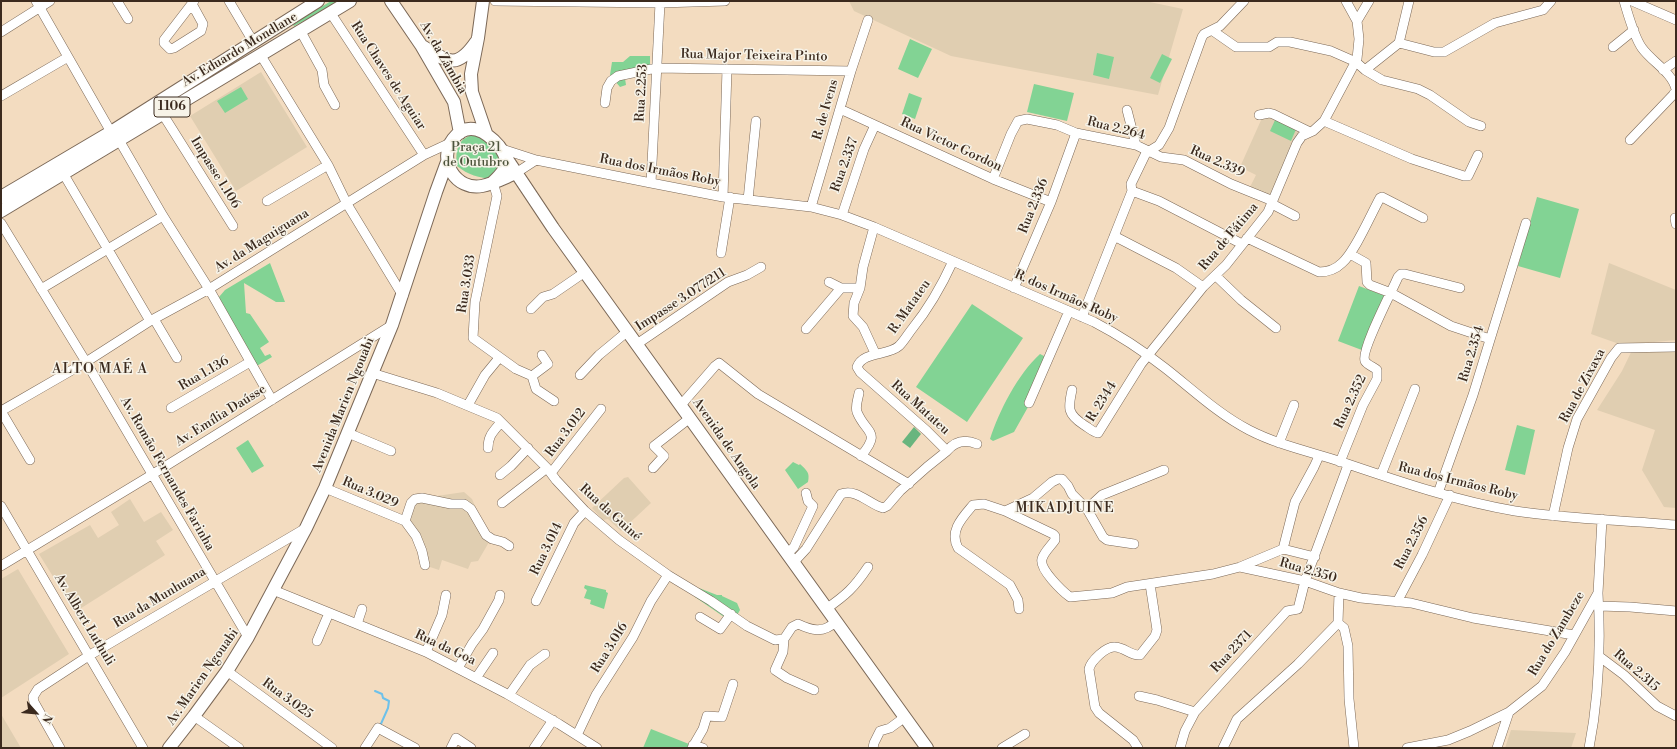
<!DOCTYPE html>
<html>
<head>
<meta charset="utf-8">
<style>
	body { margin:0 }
	#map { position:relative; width:1677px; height:749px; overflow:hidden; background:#f3dcc0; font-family:"Libre Bodoni",serif }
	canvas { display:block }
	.frame { position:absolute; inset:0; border:2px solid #3b2a1e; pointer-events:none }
	.north { position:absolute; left:16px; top:693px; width:40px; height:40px; -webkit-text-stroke:3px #f7f3e8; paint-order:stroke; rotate:117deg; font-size:11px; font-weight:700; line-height:16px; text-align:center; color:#3b2a1e }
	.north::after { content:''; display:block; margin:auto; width:14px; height:18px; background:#3b2a1e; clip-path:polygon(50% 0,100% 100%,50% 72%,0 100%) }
</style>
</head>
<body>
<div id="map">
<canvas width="1677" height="749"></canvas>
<div class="frame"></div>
<div class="north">N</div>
</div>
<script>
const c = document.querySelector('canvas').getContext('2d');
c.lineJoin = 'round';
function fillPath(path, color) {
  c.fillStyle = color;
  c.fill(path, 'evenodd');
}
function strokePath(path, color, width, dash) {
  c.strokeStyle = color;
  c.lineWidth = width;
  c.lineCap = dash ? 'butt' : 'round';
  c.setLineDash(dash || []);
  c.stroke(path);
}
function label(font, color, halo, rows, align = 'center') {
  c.font = font + ' "Libre Bodoni",serif';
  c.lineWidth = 3;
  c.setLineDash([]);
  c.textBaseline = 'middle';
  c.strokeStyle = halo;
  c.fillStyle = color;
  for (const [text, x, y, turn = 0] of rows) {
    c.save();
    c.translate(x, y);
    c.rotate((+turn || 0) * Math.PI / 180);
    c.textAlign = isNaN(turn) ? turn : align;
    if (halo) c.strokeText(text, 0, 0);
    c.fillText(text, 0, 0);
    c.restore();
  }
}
fillPath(new Path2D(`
	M849,1H1145L1183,9L1158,95L951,56L854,11Z
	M261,72L307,147L236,191L190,116Z
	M1266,116L1299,131L1271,199L1249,189L1256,175L1240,167L1262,118Z
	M1609,263L1676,290V340L1622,345L1591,334Z
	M1676,344V508L1664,507L1642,470L1655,430L1597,410L1622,371L1634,346Z
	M628,477L651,503L621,531L608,519L603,520L592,508L624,478Z
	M464,492L472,499L480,517L492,537L478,561L471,562L468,569L442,560L439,570L430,567L427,559L407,520L416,499Z
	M130,499L144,522L161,512L173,530L156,541L165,555L75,612L39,554L90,525L98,538L119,525L111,512Z
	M18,569L69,654L1,698V579Z
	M1,714L21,748H1Z
	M1511,730L1576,733L1571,748H1505Z`), '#e0ceb1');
fillPath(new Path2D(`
	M331,1H342L294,26L292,24L295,23Z
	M910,39L932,49L918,78L898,69Z
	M1097,53L1114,57L1109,79L1093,75Z
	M1162,54L1172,59L1160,83L1150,78Z
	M630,56H650V67L624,72L626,85L620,87L610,75L612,62H623Z
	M1034,84L1074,93L1067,121L1027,112Z
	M241,87L248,99L225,113L217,101Z
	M909,93L922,98L915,119L902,114Z
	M1276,118L1297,127L1291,141L1270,131Z
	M477,134L489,141L503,162L493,179C479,178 468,175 457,166C455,149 458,137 477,134Z
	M1537,197L1579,209L1560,278L1518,266Z
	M270,263L285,302H276L244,283L246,313L250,314L269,342L260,348L265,356L270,354L272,357L255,367L219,297L225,290Z
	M1359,286L1388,297L1367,352L1338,341Z
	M972,304L1023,338L967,422L916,387Z
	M1040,354L1050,359L1046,375L1014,432L993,441L990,439C999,411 1018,374 1040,354Z
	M1517,425L1535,430L1525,475L1505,470Z
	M248,440L264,466L252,473L236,448Z
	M793,462L799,465L800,464C807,471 810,472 808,482L798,489L785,470Z
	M585,585L606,590V592L608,593L604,609L590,604L591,600L584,598L587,590L584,588Z
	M699,588L717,595H722V596L737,603L740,610L735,619H727L695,597Z
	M651,729L694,746L693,748H643Z`), '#82d394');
fillPath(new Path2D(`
	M914,427L921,434L910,448L902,442Z`), '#69b57e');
strokePath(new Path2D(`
	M375,691L382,694L383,698L389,701L388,708L380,726`), '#6dc1ea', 2);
const minor = new Path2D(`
	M36,1L111,132
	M117,1L128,19
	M229,1L254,43
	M495,1L660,3L725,1
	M1624,1C1628,14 1634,37 1642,48C1652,62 1672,72 1676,89
	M1632,1L1676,20
	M192,4L203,24L201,31L174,48L170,49L164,43V40L194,1
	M330,12L424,155
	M1357,21L1369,1
	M300,30L322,70L324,85L335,105
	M1213,31L1236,47H1269L1277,42H1290L1331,51L1356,62L1365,70L1382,80L1418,89L1430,95L1469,122L1481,126
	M1,32L50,1
	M1399,43L1434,52H1444L1495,23L1543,10L1551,1
	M1399,43L1409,1
	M1613,47L1634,30
	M260,54L328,165L347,204L403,296
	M1365,70L1399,43
	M1663,70L1676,61
	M1,96L68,57
	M605,103L607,88L611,81L618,76L656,68L851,71
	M840,109L993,179L1051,202
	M1127,110L1136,145
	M162,113L233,226
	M1259,115L1269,113L1273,114L1310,132
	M1324,121L1412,159L1464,176H1468L1478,155
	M119,140L163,216L209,289L272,400
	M1630,140L1673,95L1676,90
	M502,149L536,160L651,183L723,197L811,207L842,215L874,227L1094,322C1119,335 1142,350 1165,368C1192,389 1218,414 1249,430C1278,445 1311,452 1342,462C1398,481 1456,501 1515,511C1568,519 1622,520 1676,525
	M63,173L150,321
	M516,173L536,160
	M993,179L1011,134L1018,121L1027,119L1057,125L1076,133L1136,145L1161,157L1184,160L1231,184L1273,201
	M493,182L497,196L475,302L473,338L516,369L532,376L548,364L542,355
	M651,183L660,3
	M1132,191L1159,201L1242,244
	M723,197L727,69
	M748,200L756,121
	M267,201L328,165
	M1272,204L1295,216
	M811,207L851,71L868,20
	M842,215L864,149L875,125
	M1675,218L1676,224
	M1,223L86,362L248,637
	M874,227L863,267L860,288L854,303L853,316L863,327L875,353
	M1114,236L1176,268L1203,287
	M1247,238L1319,272C1328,272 1335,270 1342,263C1355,252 1371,214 1380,198L1382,197L1423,218
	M721,253L730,197
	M1350,254L1366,263L1367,282L1370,285L1391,293L1451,326L1490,339
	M1216,276L1241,300L1276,328
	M829,282L841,288H860
	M1014,288L1051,202L1076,133
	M41,289L163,216
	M531,309L543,297L553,294L585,272
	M1082,317L1132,191L1131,184L1146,153L1159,145L1169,128L1202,37L1204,34L1220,26L1244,1
	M154,319L177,358
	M806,329L841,288
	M637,344L728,282L747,275L761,267
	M372,373L437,393L497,418L547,468L556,480L585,511L619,540L668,575L711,601L747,626L775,640L784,639L792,627L798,624C811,630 823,634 835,622
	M580,375L599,355L628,331
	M532,376L536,389L554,401
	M1072,390C1068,408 1067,414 1084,425C1089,428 1093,432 1098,433L1141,364L1203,287L1226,265L1268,212L1297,143L1302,136L1313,131L1324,121L1357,59L1359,39L1357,21L1346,1
	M859,393C858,399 855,406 857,412C866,434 882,431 861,456
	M1029,403L1069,311
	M468,405L485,375L499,358
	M681,405L715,366L719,363L758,394L909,484
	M171,408L250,362
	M1,411L86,362L150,321L209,289L424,155L452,142
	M1,411L30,460
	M348,433L391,451
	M1279,443L1294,405
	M488,448C488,435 494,431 501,422
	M947,451C955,441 965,439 977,444
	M1340,462L1363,405L1377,379V370C1374,367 1367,365 1365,361C1360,352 1393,289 1398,277L1401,274H1405L1460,288
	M653,468L664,456L654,446L690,418
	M551,473L601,409
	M500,475L511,466L528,448
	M1381,475L1415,389
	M325,488L405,521L416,536L422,551L425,565
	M1438,493L1473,395L1526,223
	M502,503L547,468
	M1,506L143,748
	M1087,509L1102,495L1164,470
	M1005,511L1053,534L1055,536V540C1051,546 1044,552 1042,559C1039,569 1062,591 1070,597L1112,593L1127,587L1213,574L1240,567L1305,581L1339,593L1361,598L1411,603L1473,618L1574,635
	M1553,516L1568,448L1577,419L1611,358L1619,348L1676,347
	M405,521L411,503L415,499L422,498L451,504H464L471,509L486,535L492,539L503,542L509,546
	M1283,549L1295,502L1314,467L1319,456
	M1283,549L1315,557
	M787,554L794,547L813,506L808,501L806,493
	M793,563L806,549L841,494C856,488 869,504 883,508L887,506L900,491L927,467L947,451L927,431L860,372L857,367C863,351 888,356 899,346C904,341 908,334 912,329C929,308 942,285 953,261
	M1,566L153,474L392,325
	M1240,567L1283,549
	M273,590L426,652L507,694L559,724L597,748
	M536,601L574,523L585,511
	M1397,602L1422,555L1450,495
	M1599,606L1630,607L1676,611
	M826,609C846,595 854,588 868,567
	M1019,609L1018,600L1010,585L958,548C949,531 962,518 973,505L984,504L1005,511L1033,498L1052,482L1058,479H1062L1068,486L1072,494L1087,509L1103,537L1107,540L1134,544
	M700,617L720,629L731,614
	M1338,623L1344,628L1348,646L1349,699L1354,748
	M1338,623L1339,593
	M357,624L362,609
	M784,639L783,652L775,670L787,678L814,690
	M317,641L329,613
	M426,652L442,615L446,595
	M1600,657L1624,675L1657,706L1676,716
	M458,668L472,644L483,629L499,600L500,595
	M227,671L332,748
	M476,678L493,653
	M509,695L530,665L545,654
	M1139,696L1157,700L1195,712
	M194,716L239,748
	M577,735L596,695L633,637L651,601L668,575
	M693,745L703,748
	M60,748L34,702L33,697L38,689L90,655L306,528
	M365,748L378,728L415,748
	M451,748L456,738L471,748
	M534,748L553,720
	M692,748L703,729L707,716L722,717L733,684
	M873,748L874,743L880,731L890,728L905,717
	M1002,748L1025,734
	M1138,748L1133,740L1099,713L1095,707L1089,669C1091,661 1106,646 1115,647C1124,647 1131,656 1140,655L1155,636L1157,630L1150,584
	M1180,748L1185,731L1195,712L1287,611L1298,609L1305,581L1348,465
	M1223,748L1237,719L1298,664L1338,623
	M1407,748L1448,740L1470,731L1509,712L1542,686L1565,652L1598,593L1602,519
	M1497,748L1509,712
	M1589,748C1599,697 1601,646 1598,593`);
const major = new Path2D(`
	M391,1L421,45L454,102L460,133
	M483,1L478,38L471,74L472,92L486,133
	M422,46C447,61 456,71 476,42
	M505,156L553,228L927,748
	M493,182C499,176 505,171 506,162C506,156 502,150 499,146C486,131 468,120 453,139C437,160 456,191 482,186C493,184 506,177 516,173
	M1,197L111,132L318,1
	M1,211L350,1
	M169,748L194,716L227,671L248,637L306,528L325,488L392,325L436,192L447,162`);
strokePath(minor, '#7b6857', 10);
strokePath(major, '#7b6857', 14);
strokePath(minor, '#fff', 9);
strokePath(major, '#fff', 12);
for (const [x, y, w] of [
	[172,107,36]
]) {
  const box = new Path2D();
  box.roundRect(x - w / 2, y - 10, w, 20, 3);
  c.fillStyle = '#f7f3e8';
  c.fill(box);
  strokePath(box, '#3b2a1e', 1);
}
label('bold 12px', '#3b2a1e', null, [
	["1106",172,107]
]);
label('13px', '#3b2a1e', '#f7f3e8', [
	["Av. Eduardo Mondlane",240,50,-31],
	["Rua Major Teixeira Pinto",754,56,1],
	["Av. da Zâmbia",443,58,60],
	["Rua Chaves de Aguiar",388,76,57],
	["Rua 2.253",642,93,-87],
	["R. de Ivens",826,110,-74],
	["Rua 2.264",1116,129,14],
	["Rua Victor Gordon",951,145,25],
	["Rua 2.339",1217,162,24],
	["Rua 2.337",845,165,-70],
	["Rua dos Irmãos Roby",660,171,11],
	["Impasse 1.106",215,173,58],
	["Rua 2.336",1034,206,-68],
	["Rua de Fátima",1229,237,-50],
	["Av. da Maguiguana",262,241,-32],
	["Rua 3.033",467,284,-81],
	["R. dos Irmãos Roby",1066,297,24],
	["Impasse 3.077/211",681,300,-33],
	["R. Matateu",910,307,-55],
	["Rua 2.354",1472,354,-73],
	["Rua 1.136",204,374,-30],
	["Rua de Zixaxa",1583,386,-62],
	["R. 2344",1102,402,-58],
	["Rua 2.352",1351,402,-65],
	["Avenida Marien Ngouabi",344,405,-68],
	["Rua Matateu",920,408,42],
	["Av. Emília Daússe",221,416,-32],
	["Rua 3.012",566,433,-53],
	["Avenida de Angola",726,444,55],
	["Av. Romão Fernandes Farinha",167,474,60],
	["Rua dos Irmãos Roby",1458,482,14],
	["Rua 3.029",370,493,23],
	["Rua da Guiné",610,513,42],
	["Rua 2.356",1412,543,-63],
	["Rua 3.014",547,549,-64],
	["Rua 2.350",1308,571,16],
	["Rua da Munhuana",160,598,-31],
	["Av. Albert Luthuli",84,620,59],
	["Rua do Zambeze",1557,634,-59],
	["Rua da Goa",445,648,25],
	["Rua 3.016",610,648,-58],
	["Rua 2371",1232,652,-47],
	["Rua 2.315",1636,671,41],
	["Av. Marien Ngouabi",203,677,-55],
	["Rua 3.025",287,699,36]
]);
label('13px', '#4d543c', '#f7f3e8', [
	["Praça 21",476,148],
	["de Outubro",476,163]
]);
c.letterSpacing = '1px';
label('14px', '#3b2a1e', '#f7f3e8', [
	["ALTO MAÉ A",100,370],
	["MIKADJUINE",1065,509]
]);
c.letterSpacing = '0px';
</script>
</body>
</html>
